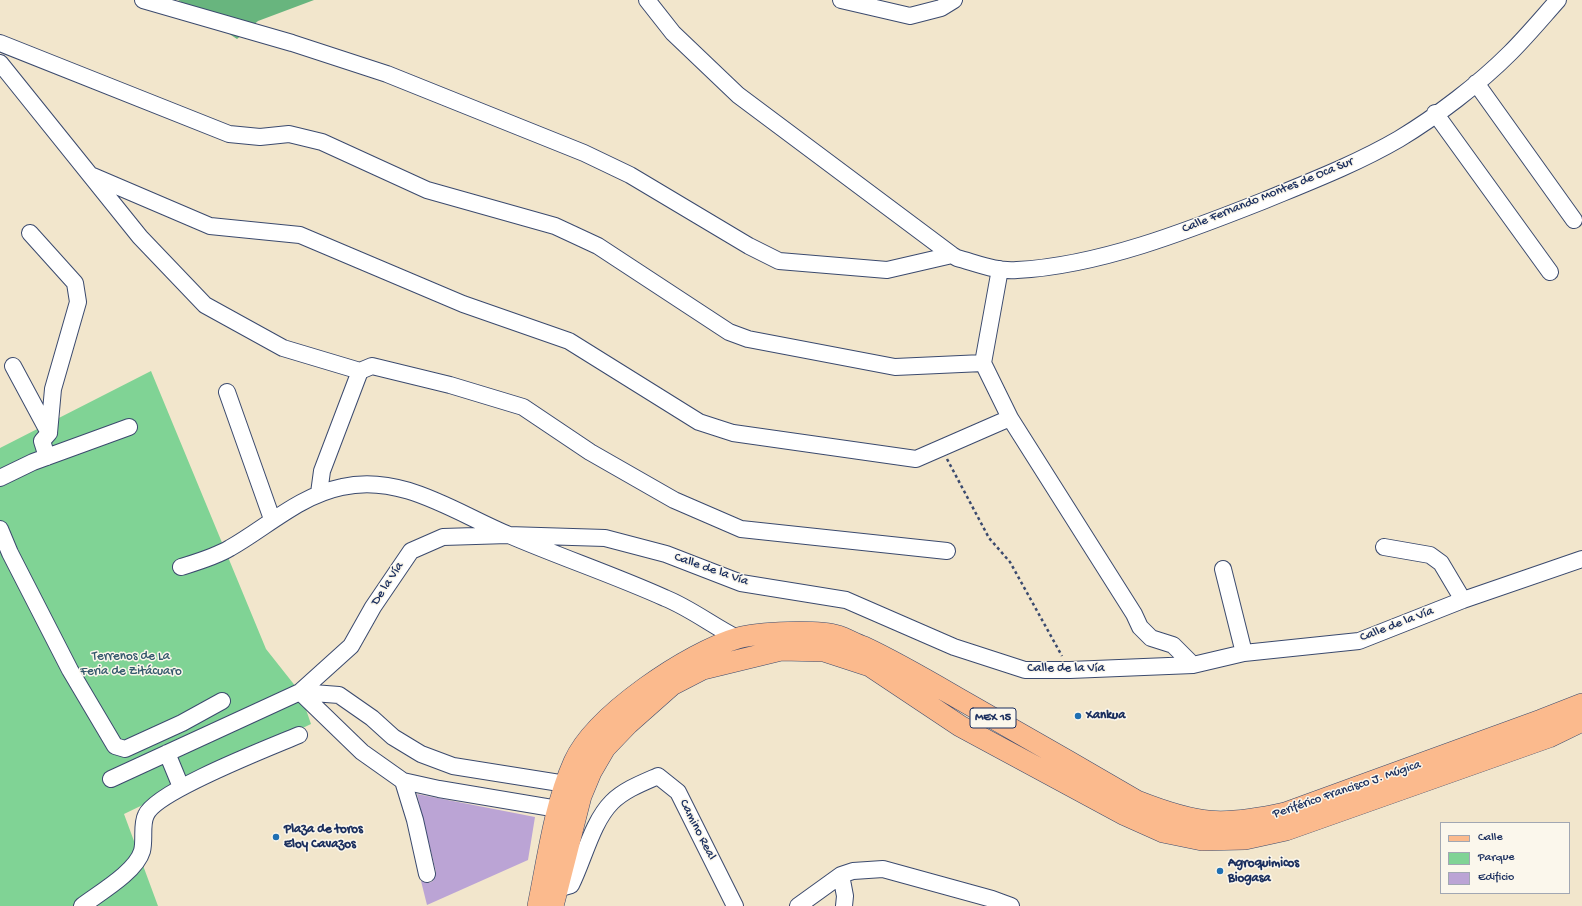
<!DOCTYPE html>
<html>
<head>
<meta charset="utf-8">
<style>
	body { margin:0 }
	#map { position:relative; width:1582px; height:906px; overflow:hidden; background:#f2e6cc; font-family:"Gochi Hand",sans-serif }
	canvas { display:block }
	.legend { position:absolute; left:1440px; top:822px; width:130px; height:72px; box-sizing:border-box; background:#fbf7ec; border:1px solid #a1a7b3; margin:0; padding:5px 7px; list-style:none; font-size:12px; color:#1b2f5e }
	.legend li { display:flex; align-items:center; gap:8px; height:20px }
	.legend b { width:20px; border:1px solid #a1a7b3 }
</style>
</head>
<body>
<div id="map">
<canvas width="1582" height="906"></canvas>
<ul class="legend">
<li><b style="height:5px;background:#fbba8d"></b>Calle</li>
<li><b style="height:11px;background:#80d395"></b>Parque</li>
<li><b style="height:11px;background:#bba4d5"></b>Edificio</li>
</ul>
</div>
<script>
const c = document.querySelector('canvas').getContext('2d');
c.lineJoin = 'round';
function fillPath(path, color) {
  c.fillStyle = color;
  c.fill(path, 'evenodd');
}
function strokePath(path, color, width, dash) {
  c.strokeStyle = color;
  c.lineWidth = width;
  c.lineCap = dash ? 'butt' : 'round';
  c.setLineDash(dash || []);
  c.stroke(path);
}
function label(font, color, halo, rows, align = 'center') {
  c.font = font + ' "Gochi Hand",sans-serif';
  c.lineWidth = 3;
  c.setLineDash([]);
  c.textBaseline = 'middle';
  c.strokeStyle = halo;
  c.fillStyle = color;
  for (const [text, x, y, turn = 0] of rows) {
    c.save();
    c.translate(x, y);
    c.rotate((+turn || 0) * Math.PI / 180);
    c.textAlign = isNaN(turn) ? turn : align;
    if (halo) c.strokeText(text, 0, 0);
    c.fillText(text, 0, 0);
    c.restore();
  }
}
fillPath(new Path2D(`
	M151,371L266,649L300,692L311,724L124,814L158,906H0V448Z`), '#80d395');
fillPath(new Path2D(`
	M178,0H314L258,21L237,39Z`), '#68b57e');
fillPath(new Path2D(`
	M417,794L535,817L528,860L427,905L421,881L429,883L433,881L436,872Z`), '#bba4d5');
const minor = new Path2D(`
	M143,0L292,43L387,74L584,153L630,175L749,246L779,261L887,270L952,255
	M647,0L673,33L738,95L952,255L957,258C976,263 997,272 1017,270C1098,266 1187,231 1263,201C1309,182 1356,164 1399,139C1437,116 1479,84 1510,53C1527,36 1542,18 1558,0
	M841,0L910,16L941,8L954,0
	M0,43L229,134L260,137L289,134L322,142L427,190L555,226L598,246L729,332L748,339L895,367L983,363
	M0,63L140,237L205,305L283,348L360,371L372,366L450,385L523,407L590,452L674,500L741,529L947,551
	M1476,83L1574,220
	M1435,113L1550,272
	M93,176L210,226L300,235L463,304L569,341L699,422L733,433L916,459L1010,418
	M30,233L75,283L78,302L53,389L49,433
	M1000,269L983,363L1010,418L1134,614L1140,627L1151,638L1173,645L1193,665
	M13,366L49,433L42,441L47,457
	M227,392L272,519
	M0,478L33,462L129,427
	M319,493L322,471L360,371
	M0,529L10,553L70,670L115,746L125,749L182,723L222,701
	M1384,547L1430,555L1441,563L1463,600
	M181,567C197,562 215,557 230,548C267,527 299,496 342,487C401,473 456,513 509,535C560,557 614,575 665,598C690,608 713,626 737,638
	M1223,569L1244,653
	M300,692L351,646L373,607L411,551L443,537L508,535L605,538L666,554L741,583L846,600L954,647L1025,670H1070L1193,665L1244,653L1359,641L1463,600L1582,559
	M300,692L362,752L403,781L439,789L558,809
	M167,753L181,787
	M111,779L300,692L339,695L372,718L393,737L421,754L453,766L566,784
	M403,781L415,820L427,874
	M841,875L845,896L844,906
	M557,889L571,885C584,859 592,822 612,802C624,790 642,783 658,776L678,792L735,906
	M82,906C99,893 136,872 142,851C145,840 141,825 146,815C156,791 271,747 299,735
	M798,906L841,875L853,871L883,869L992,899L1011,906`);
const major = new Path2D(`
	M538,906C548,858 554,807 574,762C595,715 689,652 738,638C759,632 818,630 838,636C847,639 855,644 864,647C896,662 925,679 956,697C1016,731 1077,766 1137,801C1198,825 1222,827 1285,813L1541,720L1582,704
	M553,906L581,796L591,772L605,748L628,724L672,685L703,669L781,650L824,651L870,666L960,726L1125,815L1163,832L1202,840L1245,839L1286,830L1549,737L1582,721`);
strokePath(minor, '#3b4a6e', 18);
strokePath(major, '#3b4a6e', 22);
strokePath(new Path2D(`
	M947,459L989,538L1010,562L1062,656`), '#3b4a6e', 2.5, [3, 3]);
strokePath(minor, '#fff', 16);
strokePath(major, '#fbba8d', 21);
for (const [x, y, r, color] of [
	[1078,716,4,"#1f6fb2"],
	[276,837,4,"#1f6fb2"],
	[1220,871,4,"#1f6fb2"]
]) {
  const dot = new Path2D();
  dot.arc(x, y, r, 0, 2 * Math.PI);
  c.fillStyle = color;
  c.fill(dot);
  strokePath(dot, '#fbf7ec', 1.5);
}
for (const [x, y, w] of [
	[993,718,46]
]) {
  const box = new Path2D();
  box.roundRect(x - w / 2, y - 10, w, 20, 3);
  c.fillStyle = '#fbf7ec';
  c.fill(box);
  strokePath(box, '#1b2f5e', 1);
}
label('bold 12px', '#1b2f5e', null, [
	["MEX 15",993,718]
]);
label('13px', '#1b2f5e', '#fbf7ec', [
	["Calle Fernando Montes de Oca Sur",1268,196,-22],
	["Calle de la Vía",711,570,19],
	["De la Vía",388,584,-57],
	["Calle de la Vía",1397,625,-21],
	["Calle de la Vía",1066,669],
	["Periférico Francisco J. Múgica",1347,790,-19],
	["Camino Real",697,830,63]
]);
label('13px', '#34586c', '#fbf7ec', [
	["Terrenos de La",131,657],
	["Feria de Zitácuaro",131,672]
]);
label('bold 13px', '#1b2f5e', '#fbf7ec', [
	["Xankua",1086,716],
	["Plaza de toros",284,830],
	["Eloy Cavazos",284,845],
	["Agroquimicos",1228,864],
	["Biogasa",1228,879]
], 'left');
</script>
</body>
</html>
